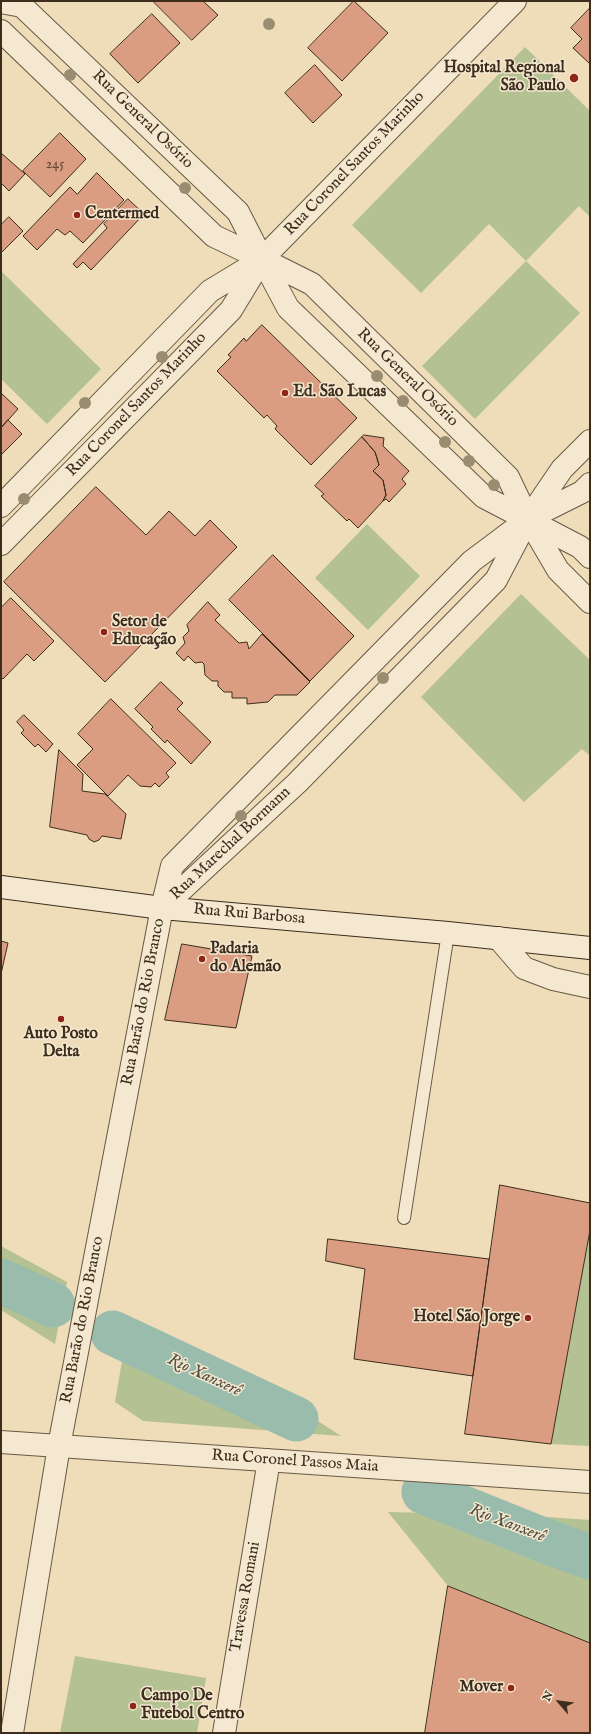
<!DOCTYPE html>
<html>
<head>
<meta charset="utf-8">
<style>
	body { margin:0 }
	#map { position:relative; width:591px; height:1734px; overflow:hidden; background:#efdcb8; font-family:"IM FELL English",serif }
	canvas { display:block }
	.frame { position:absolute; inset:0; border:2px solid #3c2d1d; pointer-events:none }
	.north { position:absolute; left:539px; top:1682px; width:40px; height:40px; -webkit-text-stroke:3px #f5e8d1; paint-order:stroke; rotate:298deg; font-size:11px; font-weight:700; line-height:16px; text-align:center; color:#3c2d1d }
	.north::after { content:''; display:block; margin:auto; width:14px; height:18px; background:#3c2d1d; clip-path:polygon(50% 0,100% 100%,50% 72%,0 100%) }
</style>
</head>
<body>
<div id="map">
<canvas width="591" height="1734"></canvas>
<div class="frame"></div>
<div class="north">N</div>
</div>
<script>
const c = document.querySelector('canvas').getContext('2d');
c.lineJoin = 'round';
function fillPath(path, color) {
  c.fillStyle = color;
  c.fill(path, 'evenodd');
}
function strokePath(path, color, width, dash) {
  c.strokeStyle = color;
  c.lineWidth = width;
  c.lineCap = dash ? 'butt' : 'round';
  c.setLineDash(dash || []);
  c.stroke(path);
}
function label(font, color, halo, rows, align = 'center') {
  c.font = font + ' "IM FELL English",serif';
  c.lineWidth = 3;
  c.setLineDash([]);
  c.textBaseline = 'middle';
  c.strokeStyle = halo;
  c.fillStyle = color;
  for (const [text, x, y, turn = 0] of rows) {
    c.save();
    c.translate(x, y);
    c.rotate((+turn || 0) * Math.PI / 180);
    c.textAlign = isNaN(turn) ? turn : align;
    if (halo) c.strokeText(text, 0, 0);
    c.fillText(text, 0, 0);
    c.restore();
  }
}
fillPath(new Path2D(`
	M525,47L590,111V217L579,206L526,261L580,313L475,419L422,366L526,261L489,224L421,293L352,225Z
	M1,271L101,369L47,424L1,379Z
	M367,524L420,576L368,630L315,578Z
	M521,594L590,660V756L582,749L524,802L421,697Z
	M590,1230V1446L551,1444Z
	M1,1246L67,1282L55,1344L1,1310Z
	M128,1326L155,1328L258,1382L341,1436L143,1421L115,1402Z
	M388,1512L518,1515L590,1520V1643L448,1586Z
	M75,1656L206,1678L197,1733H60Z`), '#b4c293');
strokePath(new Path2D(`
	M1,1281L53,1305
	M113,1333L296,1419
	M424,1492L543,1540L590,1557`), '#9abcad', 45);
const building = new Path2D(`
	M153,1H203L218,15L192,40Z
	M354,1L388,33L342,81L308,48Z
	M590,8V64L573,48L582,39L571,28Z
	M152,14L180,43L138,83L110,54Z
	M315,65L342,95L313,123L285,93Z
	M60,133L86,159L50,197L23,171Z
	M1,153L25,174L9,191L1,183Z
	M97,173L124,200L83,243L70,231L65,235L57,229L37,250L23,236L70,187L77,194Z
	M128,199L144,214L91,270L83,262L77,268L73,264L107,228L104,224Z
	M9,217L23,231L1,253V225Z
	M262,325L357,418L311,465L275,429L277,426L267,415L264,418L217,371L231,357L228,355L244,338L246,341Z
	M1,393L18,409L1,428Z
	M8,420L22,434L1,455V428Z
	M364,435L384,438L383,446L409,471L402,479L406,484L389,502L386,499L383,501L386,495L383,480L373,471L379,465L377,458L375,452L362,437Z
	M362,437L375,452L379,465L373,471L383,480L386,495L383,501L358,528L349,519L347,521L321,496L324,494L315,486Z
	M96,487L146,535L169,511L195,536L210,520L237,547L105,682L4,582Z
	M273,555L354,636L310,681L229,600Z
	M11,598L54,641L34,661L27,654L3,679L1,677V608Z
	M208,602L220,615L215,620L239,643L247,642L249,649L262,634L310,682L297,695H275L268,702L247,704V698H232V692H224L218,686V681H212L205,675L204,664L202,662L195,663L188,656L184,661L176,653L185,643L183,637L189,631L187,625Z
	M161,682L183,703L177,709L211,742L191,764L167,740L165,743L151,729L153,727L135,709Z
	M111,699L176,763L166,773L169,777L159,787L155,783L151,787L140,786L128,775L108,796L77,765L93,749L78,734Z
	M24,715L53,744L46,752L38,744L35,747L21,733L24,730L17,722Z
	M59,750L83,774L82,791L105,794L126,814L121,839L102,836L99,840L94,842L89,839L87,835L50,827Z
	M1,941L8,943L1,974Z
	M182,944L252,956L236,1028L165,1020Z
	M500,1185L590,1203V1230L551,1444L465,1434Z
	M328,1239L489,1259L473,1376L354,1359L365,1269L326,1261Z
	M448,1586L590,1643V1733H425Z`);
fillPath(building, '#db9d82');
strokePath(building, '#3c2d1d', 1);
const service = new Path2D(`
	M404,1218L448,933`);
const minor = new Path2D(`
	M1,506L210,291L258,262
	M1,544L231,310L262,259L515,1
	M162,908L172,866L472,561L528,519L562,469L590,441
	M162,908L297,783L496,580L528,519L582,492L590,484
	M498,938L524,968L553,979L590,987
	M59,1446L590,1482
	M224,1733L269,1460`);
const tertiary = new Path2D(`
	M1,2L22,6L238,212L262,259L312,284L508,477L528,519L558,570L590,602
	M1,31L214,236L262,259L288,308L484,497L580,547L590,557
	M1,1442L59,1446
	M12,1733L59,1446L162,908`);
const secondary = new Path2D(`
	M1,887L162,908L448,933L590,948`);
strokePath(service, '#695944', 14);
strokePath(minor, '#695944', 24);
strokePath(tertiary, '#695944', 24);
strokePath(secondary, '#3c2d1d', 24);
strokePath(service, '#f5e8d1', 12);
strokePath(minor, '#f5e8d1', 22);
strokePath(tertiary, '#f5e8d1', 22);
strokePath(secondary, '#f5e8d1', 22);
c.fillStyle = '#9a8c70';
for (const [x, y] of [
	[269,24],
	[70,75],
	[185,188],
	[162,357],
	[377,376],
	[403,401],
	[85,403],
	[445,442],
	[469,461],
	[494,485],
	[24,499],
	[383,678],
	[241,816]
]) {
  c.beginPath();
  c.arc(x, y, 6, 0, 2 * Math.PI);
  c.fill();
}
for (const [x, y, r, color] of [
	[574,78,5,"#8f2418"],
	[77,215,4,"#8f2418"],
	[285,393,4,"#8f2418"],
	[104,632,4,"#8f2418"],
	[202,959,4,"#8f2418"],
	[61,1019,4,"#8f2418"],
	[528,1318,4,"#8f2418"],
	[511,1688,4,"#8f2418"],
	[133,1706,4,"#8f2418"]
]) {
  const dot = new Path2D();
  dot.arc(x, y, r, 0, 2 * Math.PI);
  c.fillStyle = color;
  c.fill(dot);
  strokePath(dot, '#f5e8d1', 1.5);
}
label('14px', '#644936', null, [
	["245",55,165]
]);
label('bold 16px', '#3c2d1d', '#f5e8d1', [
	["Hospital Regional",565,69,"right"],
	["São Paulo",565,87,"right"],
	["Centermed",85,215],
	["Ed. São Lucas",293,393],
	["Setor de",112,623],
	["Educação",112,641],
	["Padaria",210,950],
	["do Alemão",210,968],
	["Auto Posto",61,1035,"center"],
	["Delta",61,1053,"center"],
	["Hotel São Jorge",520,1318,"right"],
	["Mover",503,1688,"right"],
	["Campo De",141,1697],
	["Futebol Centro",141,1715]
], 'left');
label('16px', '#3c2d1d', '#f5e8d1', [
	["Rua General Osório",142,120,44],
	["Rua Coronel Santos Marinho",355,164,-46],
	["Rua General Osório",407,378,44],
	["Rua Coronel Santos Marinho",137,405,-46],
	["Rua Marechal Bormann",231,844,-43],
	["Rua Rui Barbosa",249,915,5],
	["Rua Barão do Rio Branco",144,1002,-79],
	["Rua Barão do Rio Branco",83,1320,-79],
	["Rua Coronel Passos Maia",295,1462,4],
	["Travessa Romani",246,1597,-80]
]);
label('italic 17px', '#545141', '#f5e8d1', [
	["Rio Xanxerê",204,1376,25],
	["Rio Xanxerê",507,1524,21]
]);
</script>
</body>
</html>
